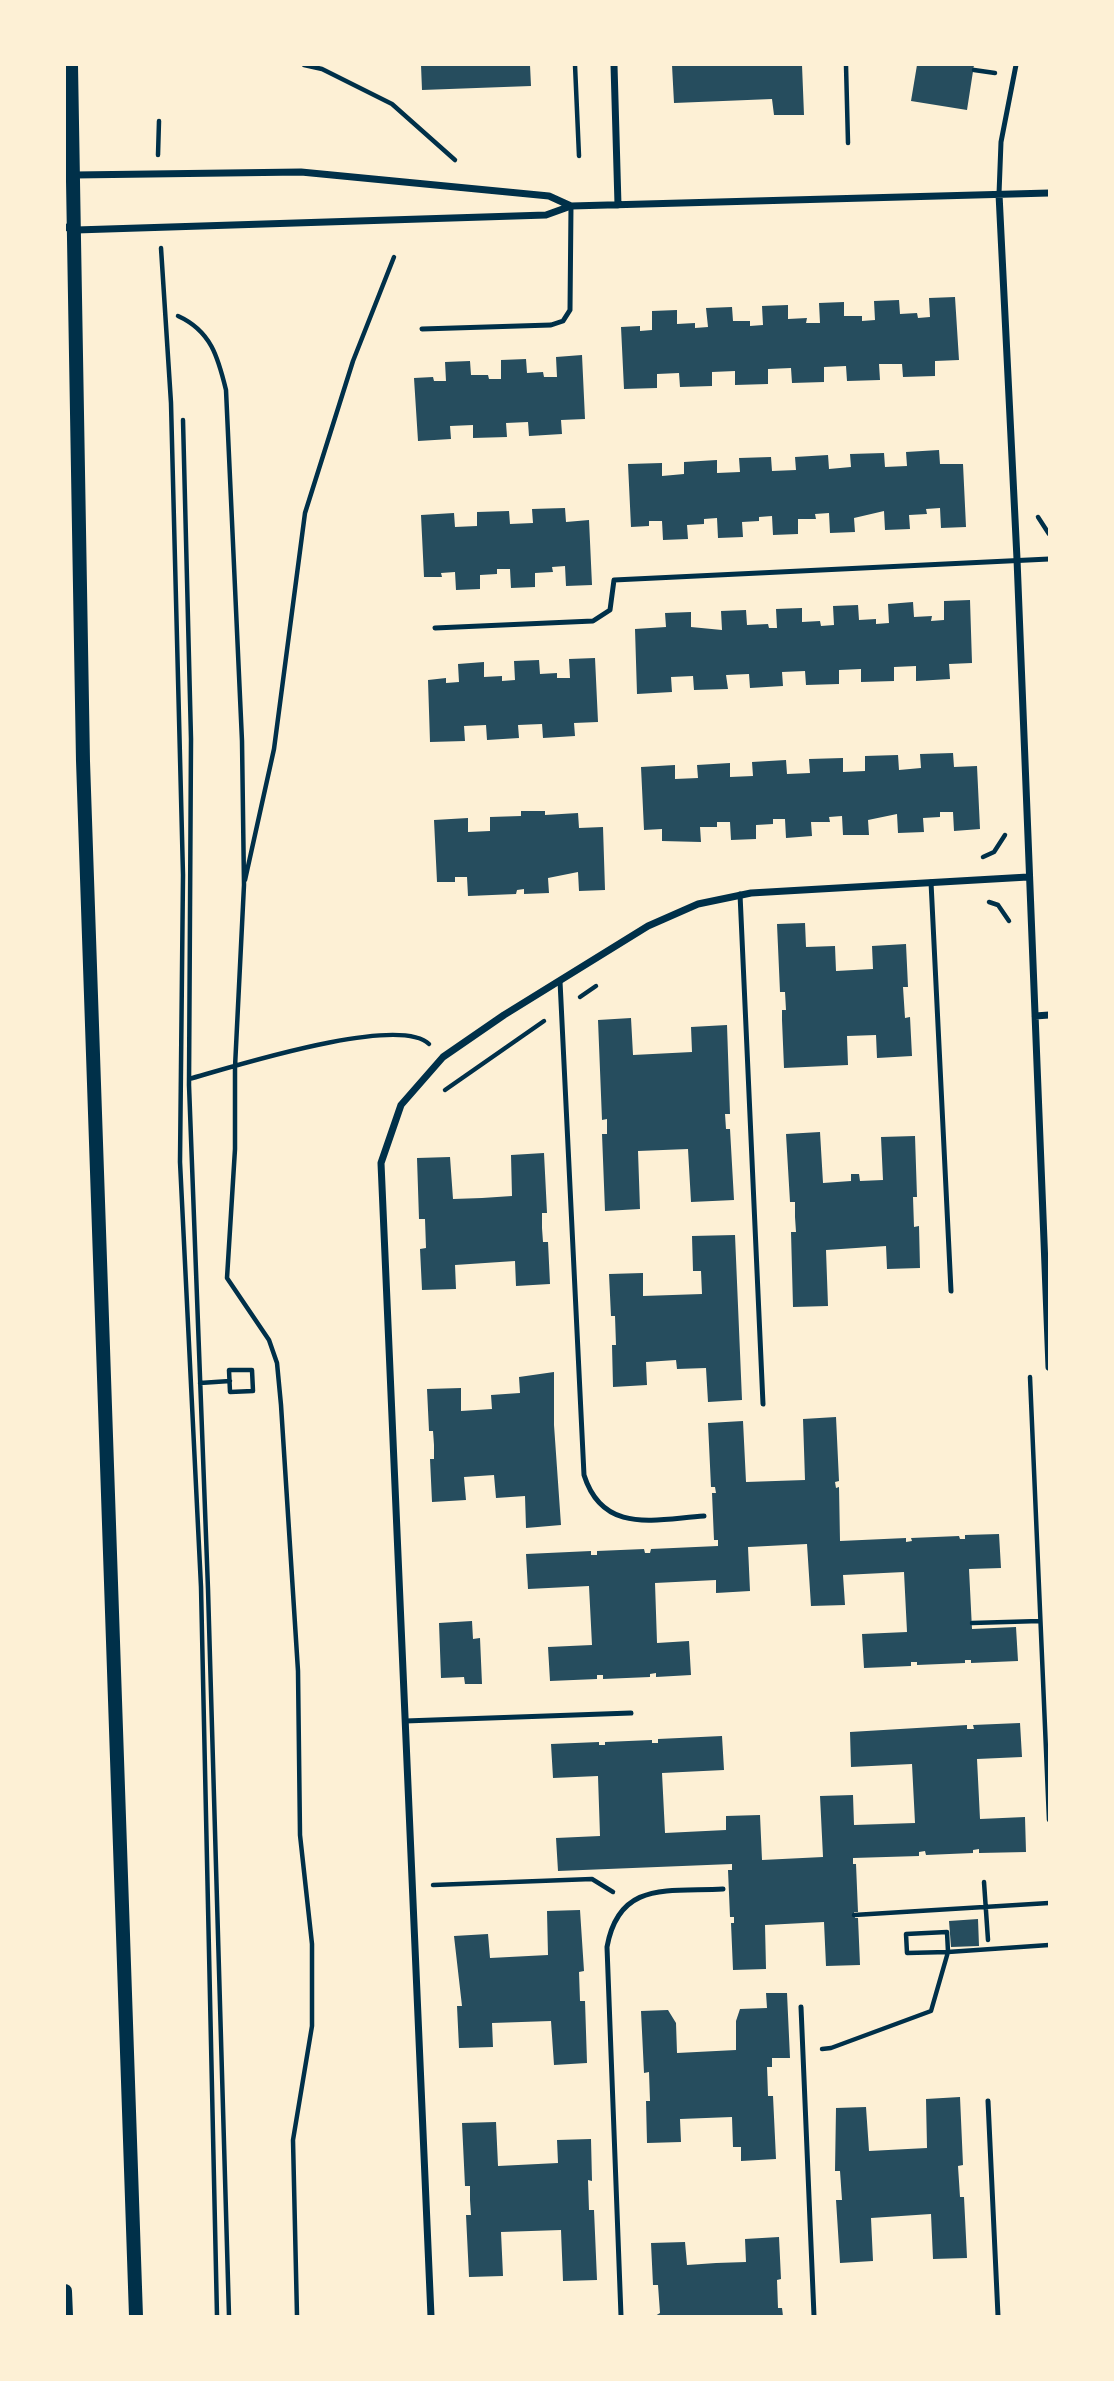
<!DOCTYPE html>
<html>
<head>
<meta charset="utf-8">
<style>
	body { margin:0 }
	#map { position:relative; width:1114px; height:2381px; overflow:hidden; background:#fdf0d5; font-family:Lato,sans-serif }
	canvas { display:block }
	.frame { position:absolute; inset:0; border:66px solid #fdf0d5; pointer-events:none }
</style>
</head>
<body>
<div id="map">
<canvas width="1114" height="2381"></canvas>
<div class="frame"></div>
</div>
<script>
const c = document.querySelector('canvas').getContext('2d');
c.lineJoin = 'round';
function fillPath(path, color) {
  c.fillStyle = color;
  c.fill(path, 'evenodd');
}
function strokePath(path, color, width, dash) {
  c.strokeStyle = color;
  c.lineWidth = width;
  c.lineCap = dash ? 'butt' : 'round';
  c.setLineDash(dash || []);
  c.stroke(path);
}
fillPath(new Path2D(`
	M421,65H530L531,86L422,90Z
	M672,65H802L804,115H774L772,99L674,103Z
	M917,65H974L967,110L911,101Z
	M955,297L959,360L935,361V376L903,377L902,364H879L880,380L847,381L846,366L824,367V382L792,383L791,368L768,369V384L735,385V371L712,372V386L680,387L679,373L657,374V388L624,389L621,327L640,326V331L652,330V311L677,310V324L695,323V328L708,327L706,308L732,307L733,321H750V326L763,325L762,306L788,305V319L807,318L806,323H820L819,303L844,302V316H862V321L875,320L874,301L899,300L900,314L917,313L918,318L930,317L929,298Z
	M582,355L585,419L561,420L562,434L529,436L528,422L506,423L507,437L473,438V425L450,426L451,439L418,441L414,378L433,377L434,381H446L445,362L470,361L471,375H488L489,379H501V360L526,359L527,373L543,372L544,377H557L556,357Z
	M939,450L940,464H963L966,527L941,528L940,508L926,509L927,514L909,515L910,529L885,530L884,511L854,518L855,532L830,533L829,513L815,514L816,519H798V534L773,535L772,516L759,517V521L742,522L743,537L718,538L717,518L704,519V524L687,525L688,539L663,540L662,521H649V526L631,527L628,464L662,463V476L684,474V462L717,460V473L740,472L739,458L771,457L772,471L796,470L795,457L828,455L829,469L851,467L850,454L884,453L885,467L907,466L906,452Z
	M565,508L566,522L589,520L592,585L566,586L565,566L552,567L553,572L535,573V587L511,588L510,569H497V574L480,575V589L456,590L455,572L441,573L442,577H424L421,515L454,513L455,527L477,526V512L509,511L510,524L533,523L532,509Z
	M970,600L972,663L949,664L950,679L916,681V666L894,667V681L861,682V669L839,670V684L806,685L805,671L782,672L783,686L750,688L749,674L726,675L728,689L694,690L693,676L671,677L672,692L637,694L635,629L666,627L665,613L691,612V627L722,630L721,611L746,610L747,625L768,624L769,628H777L776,609L802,608V622L820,621L821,626L834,625L833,606L858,605L859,620L876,619V624L889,623L888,604L913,602L914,617L932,616L931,621L944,620V601Z
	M595,658L598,722L574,723L575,736L543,738L542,724L518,725L519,738L487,740L486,725L464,726L465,741L430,742L428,680L446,678V683L459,682L458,664L484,662V677L502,676V681L515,680L514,661L539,660L540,674L557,673V678H570L569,659Z
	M953,753L954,767L977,766L980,829L954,831L953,812H940V817L923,818L924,832L898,833L897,814L868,820L869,835H843L842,816L829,817L830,822H811L812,836L786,838L785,819H773V824L756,825V839L731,840L730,822H717V827H700L701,842L662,841V829L644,830L641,767L675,765V779L698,778L697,765L730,763V777L753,776L752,762L786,760L787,774L810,773L809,759L843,758V772L865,771V756L898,755L899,770L921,768L920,754Z
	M521,811H545V815L578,813L579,828L603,827L605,890L579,891L578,872L548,878L549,893L524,894V889L517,890L516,894L468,896L467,877H455V882H437L434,820L468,818V832L490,831V817L521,816Z
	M805,923L806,947L835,946L836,971L873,969L872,946L906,944L908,987H903L905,1018L910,1017L912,1056L877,1058L876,1035L847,1036L848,1065L784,1068L782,1020V1010H786L785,992H780L777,924Z
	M631,1018L633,1055L692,1052L691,1027L727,1025L730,1114H725L726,1129H730L734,1200L691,1202L688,1149L638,1151L640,1209L605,1211L602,1134H607V1119L602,1120L598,1020Z
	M820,1132L823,1183L851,1181V1174H859L860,1181L883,1180L881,1137L915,1136L917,1197H913L914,1227L919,1226L920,1268L887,1269L886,1246L826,1250L828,1306L793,1307L791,1232H796L795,1217V1202H790L786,1134Z
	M544,1153L547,1213H542V1228L543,1242H548L550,1284L516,1286L515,1261L455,1265L456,1289L422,1290L420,1249L426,1248L425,1219H419L417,1158L450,1157L453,1199L482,1198L512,1196L511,1155Z
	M735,1235L742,1400L708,1402L706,1368L677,1369L676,1360L646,1362L647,1385L613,1387L612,1345H616L615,1316H611L609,1274L643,1273V1296L702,1294L701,1271H693L692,1236Z
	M554,1372V1425L561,1525L526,1528L525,1496L496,1498L494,1475L464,1477L466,1500L432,1502L430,1459H434V1445L433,1431H429L427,1389L461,1388V1411L492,1409L491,1395L520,1393L519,1377Z
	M836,1417L839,1481L835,1482L836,1488L839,1487L840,1541L906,1538V1542L912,1541L911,1538L959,1536L960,1539H965V1535L999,1534L1001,1568L969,1569L972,1629L1016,1627L1018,1661L971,1663V1660H965V1663L917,1665V1662H911V1666L864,1668L862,1634L907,1632L904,1572L843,1575L845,1605L811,1606L807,1544L748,1547L750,1591L716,1593V1580L655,1583L657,1643L689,1641L691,1675L656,1677V1673L650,1674V1677L603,1679V1675H597V1679L550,1681L548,1647L592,1645L589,1586L528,1589L526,1554L591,1551V1555H597V1551L644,1549L645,1553H650L651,1549L718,1546V1540H714L712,1493H716L715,1487H711L708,1423L743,1421L746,1482L805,1480L803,1419Z
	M472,1621L473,1639L480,1638L482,1684H465L464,1677L441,1678L439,1623Z
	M1020,1723L1022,1757L977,1759L980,1819L1025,1817L1026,1852L979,1853V1849L973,1850V1853L926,1855L925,1851L919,1852V1856L853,1858V1864H856L858,1912H854L855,1918H858L860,1965L826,1966L824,1922L765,1925L766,1969L733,1970L731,1923H734V1917H730L728,1870H732V1864L558,1871L556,1838L600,1836L598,1776L553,1778L551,1744L599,1742V1745H605V1742L652,1740V1743H658V1739L722,1736L724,1770L662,1773L665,1833L726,1830V1816L760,1815L762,1860L823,1857L820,1796L853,1795L854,1825L915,1823L912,1764L851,1767L850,1732L967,1725V1729H974L973,1725Z
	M580,1910L584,1971L579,1972L580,2001H585L587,2063L554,2065L551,2021L492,2023L493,2047L459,2048L457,2006H462L454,1936L488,1934L490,1958L548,1955L547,1911Z
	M978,1919L979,1946L951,1947L949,1921Z
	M766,1993H787L790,2058H772V2067H767L768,2096H773L776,2159L741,2161V2147H733L732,2117L680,2119L681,2142L647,2143L646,2101H650L649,2072L644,2073L641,2011L668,2010L676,2023L677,2053L736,2050V2021L740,2009L767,2008Z
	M960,2097L963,2165L958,2166L960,2197H964L967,2258L933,2259L931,2214L871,2218L873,2261L840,2263L836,2200H842L840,2171H835L836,2108L866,2107L869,2151L927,2148L926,2099Z
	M496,2122L498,2166L558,2163L557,2140L591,2139L592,2181L588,2180L589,2210H594L597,2280L563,2281L561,2230L501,2232L503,2276L469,2277L466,2215H471L470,2200V2186H465L462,2123Z
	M779,2237L781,2279L777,2280L778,2308H782L783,2316H655L660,2313L658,2285H653L651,2243L685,2242L687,2265L716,2263L746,2262L745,2239Z`), '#264d5e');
strokePath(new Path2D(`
	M304,65L322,69L392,104L455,160
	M575,65L579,156
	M846,65L848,143
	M974,70L995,73
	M158,155L159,121
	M161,248L171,403L183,875L180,1162L201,1587L217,2316
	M178,316C211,331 218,357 226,390L242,741L244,885L235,1067V1149L227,1278L269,1340L277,1363L281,1405L298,1671L300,1835L312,1944V2026L293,2140L297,2316
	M183,420L191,739L189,1085L208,1589L229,2316
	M1038,517L1049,534
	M983,857L994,852L1005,835
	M245,880L274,749L305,513L353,361L394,257
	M989,902L998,905L1009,921
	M580,997L596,986
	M189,1079C232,1067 398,1014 429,1044
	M445,1090L544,1021
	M229,1370H252L253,1391L230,1392Z
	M1030,1377L1049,1820
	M200,1383L230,1381
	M972,1623L1040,1621
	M984,1882L988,1940
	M433,1885L592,1879L613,1892
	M854,1915L1049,1903
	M947,1932L948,1952L907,1953L906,1934Z
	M822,2049L831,2048L931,2011L948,1952L1049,1945`), '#003049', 4.5);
strokePath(new Path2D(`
	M999,194L1001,142L1016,65
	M422,329L551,325L563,321L570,310L571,206
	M435,628L593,621L610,610L614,580L1049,559
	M931,882L951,1291
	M740,894L763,1404
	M560,981L584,1475C603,1535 655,1519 704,1516
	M405,1721L631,1713
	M801,2007L814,2316
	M988,2101L998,2316
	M621,2316L607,1947C619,1880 669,1892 723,1889`), '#003049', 5);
strokePath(new Path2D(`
	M614,65L618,205
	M65,179L75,175L301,172L549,196L571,206
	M999,194L1017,559L1049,1367
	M65,227L76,230L546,215L571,206L1049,193
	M1035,1016L1049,1015
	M431,2316L381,1163L401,1105L443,1057L504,1015L648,926L698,904L751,893L1028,877`), '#003049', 7);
strokePath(new Path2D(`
	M71,65L83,761L136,2316
	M65,2291L66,2316`), '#003049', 14);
</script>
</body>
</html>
